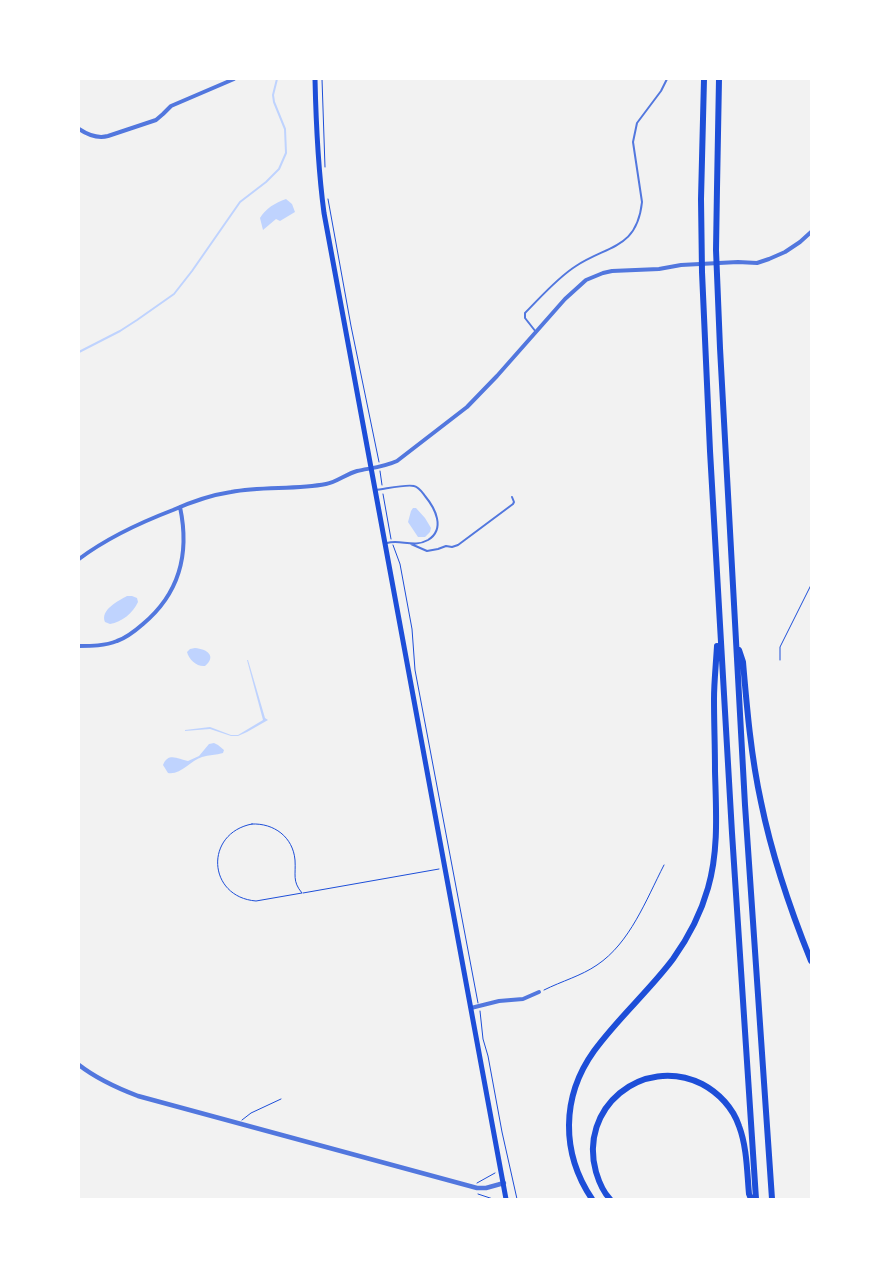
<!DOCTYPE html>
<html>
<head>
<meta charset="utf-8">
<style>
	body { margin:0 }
	#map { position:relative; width:890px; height:1278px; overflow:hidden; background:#f2f2f2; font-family:Figtree,sans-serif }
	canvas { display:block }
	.frame { position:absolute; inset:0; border:80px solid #fff; pointer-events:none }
</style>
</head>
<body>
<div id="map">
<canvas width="890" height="1278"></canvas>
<div class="frame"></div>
</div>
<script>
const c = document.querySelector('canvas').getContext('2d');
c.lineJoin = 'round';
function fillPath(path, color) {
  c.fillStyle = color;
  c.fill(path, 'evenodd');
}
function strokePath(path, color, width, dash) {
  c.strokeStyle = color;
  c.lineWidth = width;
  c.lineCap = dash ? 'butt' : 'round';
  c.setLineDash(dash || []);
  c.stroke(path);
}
fillPath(new Path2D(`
	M286,199L292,204L295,212L280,221L276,219L263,230L260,218C266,208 275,203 286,199Z
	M413,508H416L425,518L431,528L430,532L425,537H418L408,522L411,511Z
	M127,596H132L137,598L138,602C133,613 122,622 110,624L105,622C100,610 118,601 127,596Z
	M195,648C207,649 217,656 205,666C197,667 189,660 187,652L190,649Z
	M247,660H248L265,718L268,720L247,732L238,736H231L210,729L185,731V730L210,727L231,735H238L263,720Z
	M214,743L218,745L224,750L223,753C216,755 209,755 202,757C190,761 181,775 168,773L163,765C168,752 178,759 188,761L199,756L209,744Z`), '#bfd3fe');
strokePath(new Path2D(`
	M79,352L120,331L137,320L174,294L192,271L240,202L266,182L279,169L286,153L285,129L274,102L273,95L277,79`), '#bfd3fe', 2);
strokePath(new Path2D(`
	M322,79L325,167
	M328,199L351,326L379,462
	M380,471L382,485
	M383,494L391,539
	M393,545L400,564L412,629L415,670L478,1003
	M780,660V647L811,585
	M252,824C274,823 293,837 295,860C296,875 292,881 302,893L256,901C207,897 204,833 252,824Z
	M303,893L439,869
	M544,990C562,981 581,976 597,965C630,943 646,900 664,865
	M480,1011L483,1039L488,1056L502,1132L517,1199
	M242,1120L251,1113L281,1099
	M477,1183L495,1173
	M478,1194L493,1199`), '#1d4ed8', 1);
strokePath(new Path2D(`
	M536,332L525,318V313C541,297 557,278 576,266C608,245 637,249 642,202L633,142L637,123L661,91L667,79
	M375,490C385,489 406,484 414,486C419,487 422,492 425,496C435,508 446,529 428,540C414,548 400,539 387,543
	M411,544L427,551L438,549L446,546L452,547L458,545L513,504L514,502L512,497`), '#5277de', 2);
strokePath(new Path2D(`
	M79,129C88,135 97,139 108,136L156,120L163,114L171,106L234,79
	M79,559C107,538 139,523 173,510C191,502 211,495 231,492C262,486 295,490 326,484C337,482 346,474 357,471C371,468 384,467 397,461L467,407L497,376L565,299L586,280L603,273L612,271L659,269L681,265L738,262L757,263L769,259L785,252L800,242L811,232
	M79,646C91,646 105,646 117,641C126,638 135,631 143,624C180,593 190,554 180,507
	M471,1008L499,1001L523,999L539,992`), '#5277de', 4);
strokePath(new Path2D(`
	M79,1065C97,1079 117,1088 138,1096L477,1188H486L504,1183`), '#5277de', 4.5);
strokePath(new Path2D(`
	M315,79C316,124 318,168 324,213L506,1199`), '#1d4ed8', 5);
strokePath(new Path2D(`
	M704,79L701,199L702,272L710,451L732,833L756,1199
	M719,79L717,188L716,250L720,348L745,805L772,1199
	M739,650L743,662C747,709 751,756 761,802C772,856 790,909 811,961
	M592,1199C561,1153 561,1097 594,1051C618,1018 649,991 673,959C688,938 701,913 708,888C719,850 716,810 715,771C715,747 714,723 714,699C714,682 716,664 717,646
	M610,1199C603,1192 599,1182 596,1172C578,1108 642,1055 702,1084C719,1093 733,1108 739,1126C747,1147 747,1172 749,1194L751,1199`), '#1d4ed8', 6);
</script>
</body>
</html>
